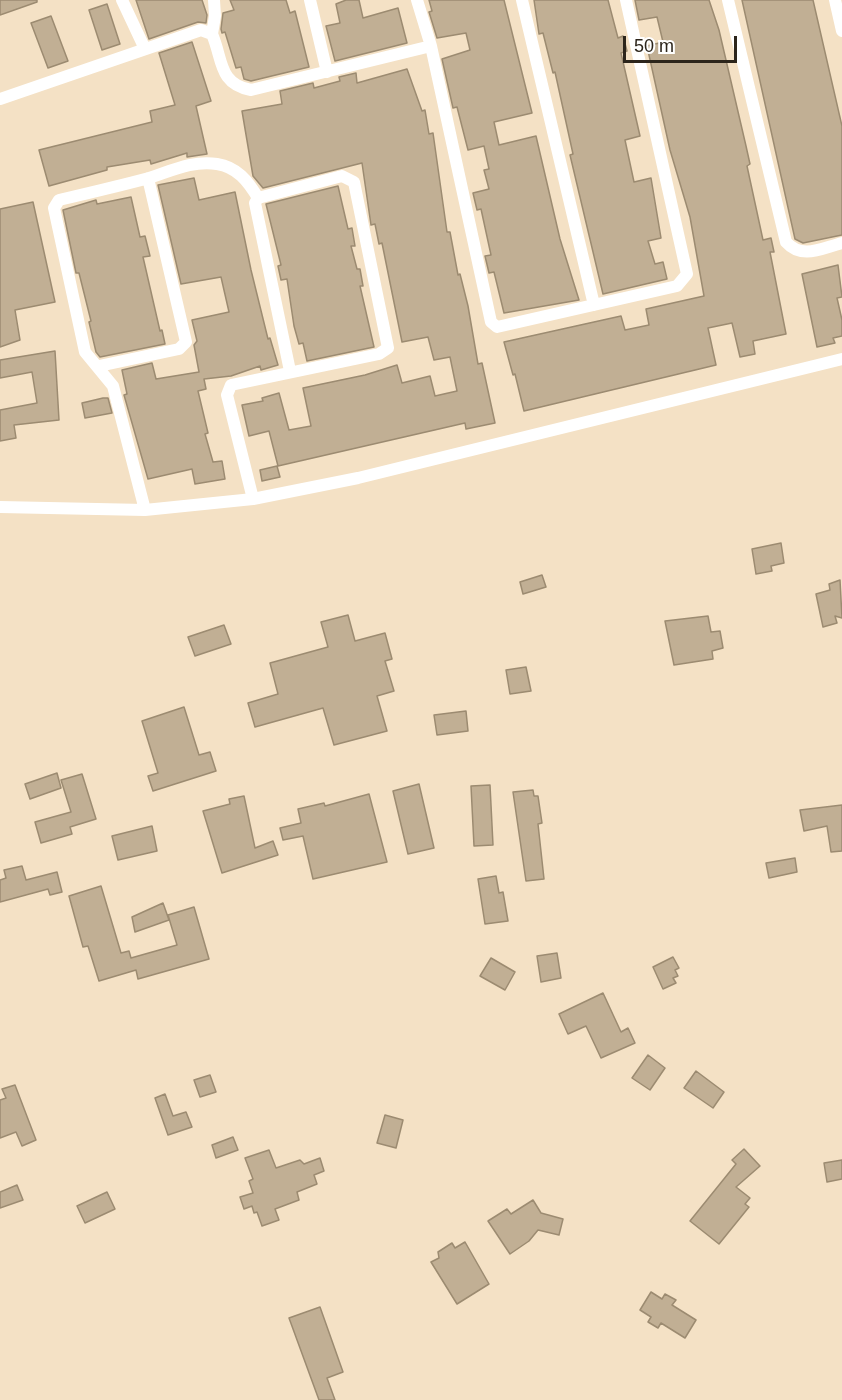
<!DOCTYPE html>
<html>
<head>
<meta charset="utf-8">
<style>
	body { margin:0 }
	#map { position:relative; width:842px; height:1400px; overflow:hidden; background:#f4e1c5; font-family:Arial,sans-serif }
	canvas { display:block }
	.scale { position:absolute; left:623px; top:36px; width:114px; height:27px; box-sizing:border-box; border:3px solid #2c251b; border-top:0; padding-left:8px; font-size:18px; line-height:21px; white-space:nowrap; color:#2c251b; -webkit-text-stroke:4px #fff; paint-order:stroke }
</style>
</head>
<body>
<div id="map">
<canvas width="842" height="1400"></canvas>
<div class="scale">50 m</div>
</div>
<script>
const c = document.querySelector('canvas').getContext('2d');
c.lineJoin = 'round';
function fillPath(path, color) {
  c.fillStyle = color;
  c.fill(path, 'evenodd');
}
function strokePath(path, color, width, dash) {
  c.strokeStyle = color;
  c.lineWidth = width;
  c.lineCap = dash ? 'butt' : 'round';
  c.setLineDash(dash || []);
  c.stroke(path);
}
const building = new Path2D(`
	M0,0H37V2L0,15Z
	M136,0H202L207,15L206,23L198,22L149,39Z
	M230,0H286L290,13L295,11L309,67L251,81L244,79L241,67L236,68L225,32L222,33L221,29L223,13L234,10Z
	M346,0H359L363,18L398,8L407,43L335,61L326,26L340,23L336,4Z
	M429,0H504L532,113L494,122L499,145L536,136L560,239L579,300L504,313L494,272L489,273L485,256L491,255L481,209L477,210L473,193L489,189L484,170L489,169L484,146L468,150L457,107L453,108L442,59L470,50L466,33L437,38L429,12L432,11Z
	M534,0H608L618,38L623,36L627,51L621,53L640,136L625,140L634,182L651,178L661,238L648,241L655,264L663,262L667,279L603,294L570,155L573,154L555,72L553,73L543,33L539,34Z
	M635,0H709L719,30L746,146L750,164L747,166L763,240L771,238L774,252H770L786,334L753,341L755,354L740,357L732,323L708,328L716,365L524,411L515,374L513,375L504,342L621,316L625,330L649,325L646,309L704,296L690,217L670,150L647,46L663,42L657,17L639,20Z
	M742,0H813L842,126V235L803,243L795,239Z
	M107,4L120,44L102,50L89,10Z
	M51,16L68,61L48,68L31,23Z
	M192,42L211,101L196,106L207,154L187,157V153L151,164L150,160L107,167V170L49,186L39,150L152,122L150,111L175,105L159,53Z
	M407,69L422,111L425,110L429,134L433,133L447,232H450L458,275L460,274L468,306L478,364L482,363L495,423L466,429L465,423L278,466L269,431L249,436L242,405L263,401L262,398L279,393L289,430L311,426L303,388L365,375L397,365L402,383L430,376L435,396L457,391L450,357L434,360L428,337L402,342L382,243L379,244L375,224L371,225L362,163L263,188L253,176L242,111L282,104L280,91L313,83L314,88L340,81L339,77L356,73L357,83Z
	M194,178L199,200L235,192L251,270L268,339L270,338L278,365L261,370L260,366L231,376L204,379L206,389L198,391L208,433L205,434L213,462L222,461L225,479L195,484L192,469L148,479L124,395L127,394L122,370L152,363L156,379L199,372L194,345L197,341L192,320L229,312L221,277L181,284L158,185Z
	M338,186L348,229L352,228L355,246H351L357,269H360L363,286H360L374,347L307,361L303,343L299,344L294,326L287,279L281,280L278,266L281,265L266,204Z
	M131,197L140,237L145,236L150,256L143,257L160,331L162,330L165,344L100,357L96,352L89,322L91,321L79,273H76L63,210L96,200L97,204Z
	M33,202L55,302L15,310L20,340L0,347V209Z
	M838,265L842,297L837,298L842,320V336L833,338L835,343L817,347L802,274Z
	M55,351L59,420L14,425L16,438L0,441V410L37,403L32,372L0,378V360Z
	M103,398H108L112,413L85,418L82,403Z
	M277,466L280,477L262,481L260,470Z
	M781,543L784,563L771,566L772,571L756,574L752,549Z
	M542,575L546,587L523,594L520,582Z
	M840,580L842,618L835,616L837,623L823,627L816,594L830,590L829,584Z
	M348,615L355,641L385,633L392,659L385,661L394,691L377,696L387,731L334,745L323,708L255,727L248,703L278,694L270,663L328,647L321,622Z
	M708,616L711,632L720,631L723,648L712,651L713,659L674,665L665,621Z
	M224,625L231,644L195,656L188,637Z
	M526,667L531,691L510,694L506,670Z
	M184,707L199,755L210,752L216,771L153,791L148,776L158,773L142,721Z
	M466,711L468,731L437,735L434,715Z
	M57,773L61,788L30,799L25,784Z
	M82,774L96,819L70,827L72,834L41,843L35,822L71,812L61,780Z
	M419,784L434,848L408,854L393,791Z
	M490,785L493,845L474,846L471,786Z
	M533,790L534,796H538L542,823L538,824L544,879L526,881L513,792Z
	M369,794L387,862L313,879L303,836L283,840L280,828L301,823L298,809L324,803L325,806Z
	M244,796L255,848L273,841L278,855L222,873L203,811L230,804L229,799Z
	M842,805V851L831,852L827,826L804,831L800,810Z
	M152,826L157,851L118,860L112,836Z
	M795,858L797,872L769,878L766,863Z
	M22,866L26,880L57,872L62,892L50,895L48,889L0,902V880L6,878L4,870Z
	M496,876L499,893L503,892L508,921L485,924L478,879Z
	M101,886L121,953L129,951L131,958L177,945L168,915L194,907L209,959L138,979L136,970L99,981L88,946L83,947L69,896Z
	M163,903L169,920L135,932L132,917Z
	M557,953L561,978L541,982L537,956Z
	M673,957L679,968L675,970L678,976L673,978L676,983L663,989L653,967Z
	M491,958L515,972L505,990L480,976Z
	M603,993L621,1032L628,1028L635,1043L601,1058L586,1026L568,1034L559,1014Z
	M648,1055L665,1068L650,1090L632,1078Z
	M696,1071L724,1092L713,1108L684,1088Z
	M210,1075L216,1092L200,1097L194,1080Z
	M15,1085L36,1140L22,1146L16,1132L0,1138V1100L6,1098L2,1089Z
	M165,1094L173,1116L186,1112L192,1127L168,1135L155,1098Z
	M385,1115L403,1120L396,1148L377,1143Z
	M233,1137L238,1150L216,1158L212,1145Z
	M744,1149L760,1166L736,1187L750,1198L745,1204L749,1207L719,1244L690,1221L736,1164L732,1160Z
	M269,1150L276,1168L300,1160L304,1164L320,1158L324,1171L314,1175L317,1184L297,1192L299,1200L275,1209L279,1220L262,1226L257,1212L254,1213L252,1206L244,1209L240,1197L253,1193L249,1181L253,1179L245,1158Z
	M842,1160V1179L827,1182L824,1163Z
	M17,1185L23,1200L0,1208V1192Z
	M107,1192L115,1209L85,1223L77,1206Z
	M533,1200L541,1213L563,1219L559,1235L538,1230L529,1241L510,1254L488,1221L507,1209L511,1214Z
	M465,1242L489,1284L457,1304L431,1262L439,1258L438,1252L452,1243L455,1248Z
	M651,1292L662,1299L665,1294L676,1300L672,1305L696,1320L685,1338L661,1323L658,1328L648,1322L651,1317L640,1310Z
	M320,1307L343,1372L327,1378L335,1400H319L289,1318Z`);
fillPath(building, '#c1af94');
strokePath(building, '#9c8b71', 1.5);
strokePath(new Path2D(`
	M122,0L145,49
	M310,0L327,72
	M417,0L431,46L491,322L497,327L677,286L687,274L626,0
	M522,0L594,305
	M728,0L786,242C802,260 822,248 842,243
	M835,0L842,31
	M212,34L215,16L214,0
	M0,99L201,30L212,34C223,59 218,84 251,90L431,46
	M99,366L179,349L186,342L148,178
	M253,499L227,395L231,385L379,354L388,348L354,182L342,176L258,198L255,203L290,371
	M0,507L145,510L253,499L358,478L842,359
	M145,510L113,386L85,352L54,208L59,200C89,193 119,186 149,178C171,171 193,160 217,164C237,167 248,181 258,198`), '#fff', 12);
</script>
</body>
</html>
